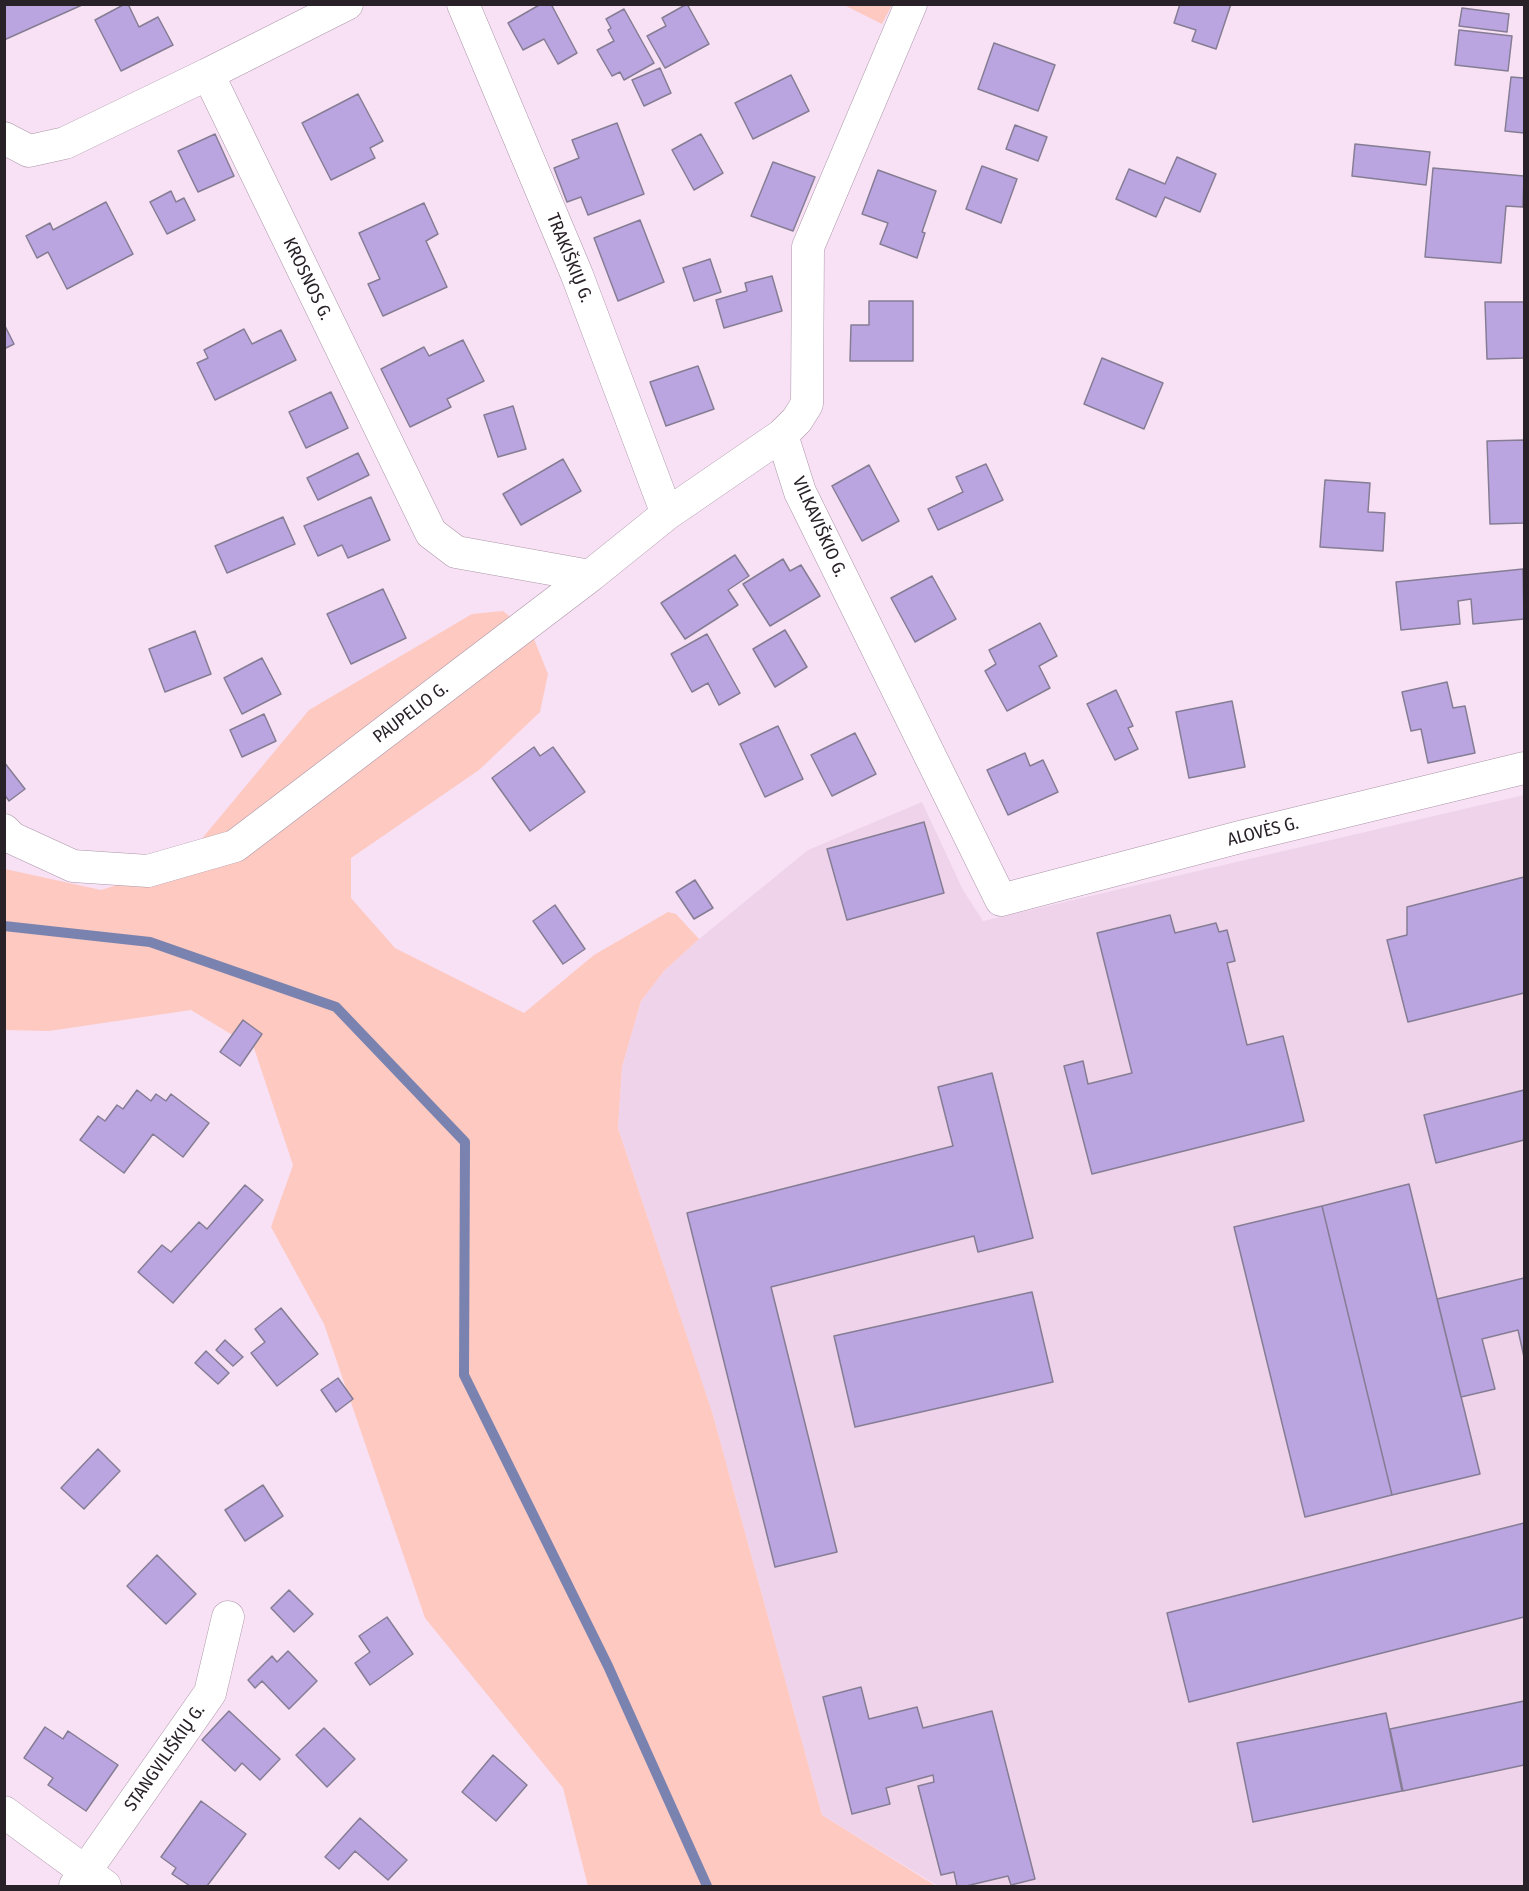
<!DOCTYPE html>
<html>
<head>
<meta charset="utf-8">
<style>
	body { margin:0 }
	#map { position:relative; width:1529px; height:1891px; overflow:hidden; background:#f8e1f5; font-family:"Fira Sans Condensed",sans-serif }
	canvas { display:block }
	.frame { position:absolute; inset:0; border:6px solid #292128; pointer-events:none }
</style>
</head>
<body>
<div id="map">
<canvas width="1529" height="1891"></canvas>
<div class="frame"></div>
</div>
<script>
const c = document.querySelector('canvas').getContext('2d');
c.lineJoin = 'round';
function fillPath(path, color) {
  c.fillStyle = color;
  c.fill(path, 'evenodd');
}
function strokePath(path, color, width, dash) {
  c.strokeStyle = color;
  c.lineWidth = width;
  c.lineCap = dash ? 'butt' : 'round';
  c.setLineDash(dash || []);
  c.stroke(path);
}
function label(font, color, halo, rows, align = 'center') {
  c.font = font + ' "Fira Sans Condensed",sans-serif';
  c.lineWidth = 5;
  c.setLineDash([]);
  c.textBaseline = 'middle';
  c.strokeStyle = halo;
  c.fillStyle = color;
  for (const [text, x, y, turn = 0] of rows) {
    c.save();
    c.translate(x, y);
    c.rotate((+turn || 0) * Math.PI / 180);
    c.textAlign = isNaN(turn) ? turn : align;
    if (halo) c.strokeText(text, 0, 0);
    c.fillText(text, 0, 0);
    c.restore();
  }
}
fillPath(new Path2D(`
	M1524,795V1886H938L822,1815L713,1415L618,1128L622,1067L641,1001L664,971L699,939L808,850L922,802L963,890L983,921Z`), '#efd3eb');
fillPath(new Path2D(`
	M844,5L892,4V5L882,24Z
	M503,611L532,634L548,674L540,712L479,770L351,858V898L395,948L524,1013L594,955L668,912L676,914L699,939L664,971L641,1001L622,1067L618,1128L713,1415L822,1815L936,1886H588L563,1788L425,1618L324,1324L271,1227L293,1165L254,1048L191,1010L49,1031L5,1030V869L101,890L180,865L309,710L472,614Z`), '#fdc9c1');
strokePath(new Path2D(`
	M4,926L150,942L336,1007L465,1142L464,1375L608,1666L707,1886`), '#7a83af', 10);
const building = new Path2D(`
	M4,4H82V5L4,40Z
	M125,4H128L139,27L158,17L173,45L121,71L95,20Z
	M541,4H551L577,53L558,64L544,39L523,50L508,23Z
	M687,4L709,44L665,68L647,36L666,26L662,18Z
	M1180,4H1231L1216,49L1192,41L1196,30L1174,23Z
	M1462,8L1509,14L1507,32L1459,26Z
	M624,9L654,63L624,80L620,72L612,76L597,50L614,41L608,30L611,28L606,19Z
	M1459,30L1512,36L1508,71L1455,65Z
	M994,43L1055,65L1038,111L978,89Z
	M660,68L671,93L644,106L632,80Z
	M791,75L809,111L753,139L735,103Z
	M1511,77L1524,78V133L1505,131Z
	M358,94L383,141L370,148L375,158L331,180L302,123Z
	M617,123L644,194L588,215L581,197L567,202L554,168L579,158L572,140Z
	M1015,125L1047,137L1038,161L1006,149Z
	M215,134L234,176L198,192L178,151Z
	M701,134L723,173L694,190L672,150Z
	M1355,144L1430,152L1426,185L1352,176Z
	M1177,157L1216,174L1200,212L1165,197L1156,217L1116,199L1129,169L1165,184Z
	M773,162L815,177L793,231L751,216Z
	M982,166L1017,179L1001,223L966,209Z
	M1433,168L1524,176L1523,207L1506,206L1501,263L1425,257Z
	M878,170L936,191L922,232L925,233L917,258L880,244L888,223L862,214Z
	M171,191L176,202L184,198L195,220L167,234L150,202Z
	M106,202L133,254L67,289L48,252L37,258L26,236L50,223L53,230Z
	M424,203L438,234L426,241L447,287L383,316L368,284L380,279L359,233Z
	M640,220L664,282L618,301L594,238Z
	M710,259L721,292L694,301L683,268Z
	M772,276L782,311L724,328L716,300L747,291L745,283Z
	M869,301H913V361H850L851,325H869Z
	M1485,302H1524V358L1487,359Z
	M4,324L14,344L4,349Z
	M244,329L252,344L281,330L296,360L215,400L197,363L208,358L204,350Z
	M463,340L484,381L447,399L451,407L410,427L381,369L424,347L429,356Z
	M1102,358L1163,383L1144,429L1084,404Z
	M698,366L714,409L666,426L650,382Z
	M331,392L348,428L306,448L289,412Z
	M513,406L526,449L498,457L484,415Z
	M1524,440V523L1490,524L1487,441Z
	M358,453L369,475L318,500L307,478Z
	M563,459L581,491L521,525L503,494Z
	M986,464L1003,500L938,530L928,509L963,492L956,477Z
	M869,465L899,521L862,541L832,486Z
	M1325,480L1370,483L1368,512L1385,513L1383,551L1320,547Z
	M371,497L390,540L348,558L342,545L318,556L304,526Z
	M283,517L295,544L227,573L215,546Z
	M735,555L749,576L728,590L738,605L685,639L661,603Z
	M783,559L790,571L801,565L820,596L770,626L743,584Z
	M1523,569L1524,619L1473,624L1471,599L1458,601L1460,624L1401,630L1396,582Z
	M932,576L956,619L915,642L891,598Z
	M383,589L406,638L351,664L327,614Z
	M1040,623L1057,656L1039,666L1050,688L1007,711L985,671L996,664L989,650Z
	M785,630L807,667L775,687L753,649Z
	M195,631L211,674L165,692L149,649Z
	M707,634L740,693L719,705L708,683L692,692L671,654Z
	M262,658L281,694L242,714L224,678Z
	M1447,682L1453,708L1465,706L1475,753L1428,763L1421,729L1411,731L1402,692Z
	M1116,690L1133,726L1128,728L1138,749L1115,760L1087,704Z
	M1232,701L1245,767L1189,778L1176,712Z
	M264,714L276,741L242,757L230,730Z
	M778,726L803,779L765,797L740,744Z
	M855,733L876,774L832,796L811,755Z
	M534,747L540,756L553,747L585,792L530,831L492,778Z
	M1025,753L1030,766L1043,760L1058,792L1008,815L987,770Z
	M4,762L25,789L9,801L4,794Z
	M924,822L944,893L847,920L827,849Z
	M1524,877V993L1408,1022L1387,940L1407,935V907Z
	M695,880L713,908L694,919L676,892Z
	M555,905L585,949L563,964L533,921Z
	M1170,915L1175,933L1216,923L1219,932L1227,930L1235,961L1227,963L1247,1045L1283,1036L1304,1121L1092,1174L1064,1066L1083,1061L1088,1084L1132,1073L1097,933Z
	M243,1020L262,1034L240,1066L220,1052Z
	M992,1073L1033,1238L978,1252L974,1236L771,1287L837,1552L775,1567L687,1213L953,1146L938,1087Z
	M137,1090L151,1101L156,1094L166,1101L171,1094L209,1123L183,1157L153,1134L124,1173L80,1140L98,1116L105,1121L117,1105L123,1109Z
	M1524,1090V1140L1436,1163L1424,1115Z
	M1409,1184L1480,1474L1392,1495L1322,1206Z
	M245,1185L263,1200L173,1303L138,1272L162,1245L171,1252L199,1222L207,1229Z
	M1322,1206L1392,1495L1305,1517L1234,1227Z
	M1524,1278V1357L1518,1330L1482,1339L1495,1389L1461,1397L1437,1299Z
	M1032,1292L1053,1382L855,1427L834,1336Z
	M281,1308L318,1354L277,1386L251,1353L265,1342L255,1329Z
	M225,1340L243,1357L233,1366L216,1350Z
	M206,1351L229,1373L218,1384L195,1363Z
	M338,1378L353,1399L336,1412L321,1390Z
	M98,1449L120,1471L84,1509L61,1488Z
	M263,1485L283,1516L245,1541L225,1510Z
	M1524,1523V1617L1189,1702L1167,1613Z
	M157,1555L196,1594L166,1624L127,1586Z
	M289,1590L313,1614L294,1632L271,1608Z
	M387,1617L413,1654L370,1685L355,1663L370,1652L359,1636Z
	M288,1651L317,1681L289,1709L262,1681L255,1688L248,1680L272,1656L277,1662Z
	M861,1687L869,1719L917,1707L923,1728L992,1711L1035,1879L1011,1885L1008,1876L966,1886H957L954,1872L941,1875L918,1786L934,1782L933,1775L886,1788L890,1804L852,1814L823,1697Z
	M1524,1701V1765L1403,1791L1390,1729Z
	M229,1711L280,1759L260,1780L242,1763L235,1771L202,1740Z
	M1386,1713L1402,1791L1253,1822L1237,1743Z
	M45,1727L63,1739L68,1731L118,1765L86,1811L48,1785L53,1778L24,1758Z
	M324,1728L355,1759L327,1787L296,1755Z
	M493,1755L527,1785L496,1821L462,1792Z
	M201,1801L246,1834L207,1886H190L172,1874L176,1868L161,1857Z
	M360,1818L407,1860L388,1880L355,1851L339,1869L325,1857Z`);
fillPath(building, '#bba5e1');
strokePath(building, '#857d94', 1.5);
const minor = new Path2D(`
	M463,4L577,275L667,514
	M911,4L808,247L807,404L797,420L782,435L800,492L1001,900L1240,837L1524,768
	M208,74L347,4
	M4,138L29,151L65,143L208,74L431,533L456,552L590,576
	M4,830L12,838L73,866L148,871L235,846L590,576L667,514L782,435
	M4,1812L105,1886
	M75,1886L210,1693L228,1617`);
strokePath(minor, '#ab96a8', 33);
strokePath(minor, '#fff', 32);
label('18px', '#292128', '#fff', [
	["TRAKIŠKIŲ G.",569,258,68],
	["KROSNOS G.",307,279,64],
	["VILKAVIŠKIO G.",819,527,66],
	["PAUPELIO G.",411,713,-37],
	["ALOVĖS G.",1263,832,-14],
	["STANGVILIŠKIŲ G.",165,1758,-55]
]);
</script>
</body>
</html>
